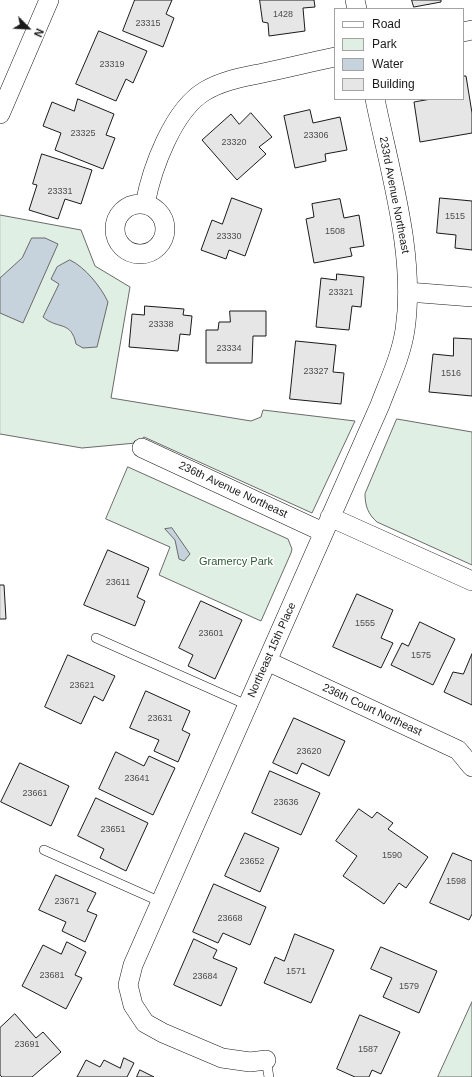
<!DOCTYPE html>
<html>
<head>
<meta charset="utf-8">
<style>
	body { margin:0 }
	#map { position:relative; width:472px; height:1077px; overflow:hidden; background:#fff; font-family:Arial,sans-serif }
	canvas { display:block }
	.legend { position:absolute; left:334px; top:8px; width:130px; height:92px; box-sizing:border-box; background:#fff; border:1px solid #a3a3a3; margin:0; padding:5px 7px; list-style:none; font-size:12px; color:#1a1a1a }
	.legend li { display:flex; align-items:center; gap:8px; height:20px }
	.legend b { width:20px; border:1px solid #a3a3a3 }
	.north { position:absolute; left:8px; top:8px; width:40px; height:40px; -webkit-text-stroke:3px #fff; paint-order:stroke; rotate:114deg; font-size:11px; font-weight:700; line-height:16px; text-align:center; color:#1a1a1a }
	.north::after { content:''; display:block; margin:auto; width:14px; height:18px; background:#1a1a1a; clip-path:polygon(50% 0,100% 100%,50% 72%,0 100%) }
</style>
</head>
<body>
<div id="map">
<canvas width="472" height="1077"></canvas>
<ul class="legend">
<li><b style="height:5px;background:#fff"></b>Road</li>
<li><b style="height:11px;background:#e0efe3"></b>Park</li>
<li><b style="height:11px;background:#c6d2dc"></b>Water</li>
<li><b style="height:11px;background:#e6e6e6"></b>Building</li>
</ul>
<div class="north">N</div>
</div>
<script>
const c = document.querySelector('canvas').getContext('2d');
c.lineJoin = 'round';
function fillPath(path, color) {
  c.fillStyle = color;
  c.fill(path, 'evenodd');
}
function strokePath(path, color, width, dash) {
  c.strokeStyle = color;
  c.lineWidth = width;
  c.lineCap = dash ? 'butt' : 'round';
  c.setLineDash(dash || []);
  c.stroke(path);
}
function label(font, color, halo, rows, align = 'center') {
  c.font = font + ' Arial,sans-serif';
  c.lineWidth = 3;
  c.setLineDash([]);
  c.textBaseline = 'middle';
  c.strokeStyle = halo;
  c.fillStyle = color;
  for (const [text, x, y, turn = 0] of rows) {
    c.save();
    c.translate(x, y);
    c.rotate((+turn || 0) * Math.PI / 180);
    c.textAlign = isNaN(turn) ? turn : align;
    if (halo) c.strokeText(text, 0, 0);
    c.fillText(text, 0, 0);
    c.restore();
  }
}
const green = new Path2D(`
	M0,215L81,230L95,266L130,287L111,398L251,421L261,417L263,410L355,421L312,513L144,437L136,443L82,448L0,434Z
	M397,419L472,432V565L377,522C368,514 365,506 365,494Z
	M128,467L288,539L292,549L291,553L261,621L159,575L170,547L106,519Z
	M472,1002V1077H438Z`);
fillPath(green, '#e0efe3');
strokePath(green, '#6a6a6a', 1);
const water = new Path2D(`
	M32,238H45L58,244L23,323L0,313V278L22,258Z
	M70,260C85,267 101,287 108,302L97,347L83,348L76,344C71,320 58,330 43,317L59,284L51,279L57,267Z
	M172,528L190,554L184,561L179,559L175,540L165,529Z`);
fillPath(water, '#c6d2dc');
strokePath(water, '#6a6a6a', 1);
const building = new Path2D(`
	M135,0H172L166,14L174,18L163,47L123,31Z
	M260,0H314L315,7L303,8L305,31L269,36L268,23L263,22Z
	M412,0H441V2L414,7Z
	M99,31L147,51L133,83L126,79L116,101L76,84Z
	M463,76H466L472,113V133L420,142L414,102L431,99H463Z
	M78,99L114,114L106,135L115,138L103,169L55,150L61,133L43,126L52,102L74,111Z
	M310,110L313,123L340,117L347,150L325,154L326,161L295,168L284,116Z
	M251,113L272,137L259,147L266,154L237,180L202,140L231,114L239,124Z
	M42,154L92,170L81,204L65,199L58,219L29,210L37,185L33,184Z
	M232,198L262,209L245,256L229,250L226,259L201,250L212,220L222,224Z
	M440,198L472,201V250L455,248L456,235L437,233Z
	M340,199L344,218L359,215L364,246L350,248L352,256L314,263L306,219L314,217L312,204Z
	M337,274L364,277L361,307L352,306L349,330L316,327L321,278L336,280Z
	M145,306L184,309L183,315L192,316L190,335L180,334L178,351L129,347L132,314L144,315Z
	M230,311H266V336H253L252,363H206V330H218L219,322H230Z
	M454,338L472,339V396L429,392L433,354L453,356Z
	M296,341L336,345L333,372L344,373L341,404L290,399Z
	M108,550L149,568L137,597L145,601L135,626L84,605Z
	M0,585H4L6,619H0Z
	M357,594L393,610L381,638L393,643L381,668L333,647Z
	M201,601L242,620L215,679L188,666L193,655L179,648Z
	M420,622L455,639L433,685L391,665L402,643L408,646Z
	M472,654V705L444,692L453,672L463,674Z
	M68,655L115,676L103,701L94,696L81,724L45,707Z
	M146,691L190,711L182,730L190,734L178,762L154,751L159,740L130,728Z
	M294,718L345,741L329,776L302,763L297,774L273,763Z
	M116,752L144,766L149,756L175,768L153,815L99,789Z
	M20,763L69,786L51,826L1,802Z
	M270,771L320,793L301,835L252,813Z
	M96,798L148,823L126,871L100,858L104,849L78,836Z
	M359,809L372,818L377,812L393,823L388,829L428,857L406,888L399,883L384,904L343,876L357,856L336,841Z
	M245,833L279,848L260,892L225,876Z
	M453,853L472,861V914L469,920L430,903Z
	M56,875L96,893L87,911L97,915L85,942L62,931L66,922L39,910Z
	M214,884L266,907L250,945L223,933L218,943L193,932Z
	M295,934L334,950L311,1003L264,983L275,957L284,961Z
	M194,939L217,950L213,958L237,968L221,1006L174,985Z
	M67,942L86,952L75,975L82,978L66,1009L22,986L43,945L61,954Z
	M381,947L437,971L419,1013L383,997L392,978L371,969Z
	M15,1014L36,1038L43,1032L61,1052L32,1077H2L0,1075V1028Z
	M360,1015L400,1032L381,1074L372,1070L369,1077H355L337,1069Z
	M124,1058L134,1063L127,1077H77L86,1060L100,1067L104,1060L120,1068Z
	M140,1070L154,1077H137Z`);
fillPath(building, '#e6e6e6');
strokePath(building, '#1a1a1a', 1);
const service = new Path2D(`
	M96,638L247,705
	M44,850L161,902
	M266,1060L269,1077`);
const minor = new Path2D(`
	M355,0L357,9
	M463,32L472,30
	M0,114L49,0
	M115 229a25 25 0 1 1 50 0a25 25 0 1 1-50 0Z
	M145,204C152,168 173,110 205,91C223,80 244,77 263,73C287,68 311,62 335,57
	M408,292L472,297
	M142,448L323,532
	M330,517L472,581
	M267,661L458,750L472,767
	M266,1060L250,1062L222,1058L163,1033L145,1023L133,1005L128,985L133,965L380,405C389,381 401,356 405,330C416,255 390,173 375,99`);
strokePath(service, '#1a1a1a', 10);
strokePath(minor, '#1a1a1a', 20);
strokePath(service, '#fff', 9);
strokePath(minor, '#fff', 19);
label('9px', '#4d4d4d', null, [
	["1428",283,15],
	["23315",148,24],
	["23319",112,65],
	["23325",83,134],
	["23306",316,136],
	["23320",234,143],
	["23331",60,192],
	["1515",455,217],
	["1508",335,232],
	["23330",229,237],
	["23321",341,293],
	["23338",161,325],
	["23334",229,349],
	["23327",316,372],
	["1516",451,374],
	["23611",118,583],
	["1555",365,624],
	["23601",211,634],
	["1575",421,656],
	["23621",82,686],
	["23631",160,719],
	["23620",309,752],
	["23641",137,779],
	["23661",35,794],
	["23636",286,803],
	["23651",113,830],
	["1590",392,856],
	["23652",252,862],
	["1598",456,882],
	["23671",67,902],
	["23668",230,919],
	["1571",296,972],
	["23681",52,976],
	["23684",205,977],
	["1579",409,987],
	["23691",27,1045],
	["1587",368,1050]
]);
label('11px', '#1a1a1a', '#fff', [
	["233rd Avenue Northeast",394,195,79],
	["236th Avenue Northeast",233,490,25],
	["Northeast 15th Place",272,650,-66],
	["236th Court Northeast",372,710,25]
]);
label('11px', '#2b5a34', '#fff', [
	["Gramercy Park",236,562]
]);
</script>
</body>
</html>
